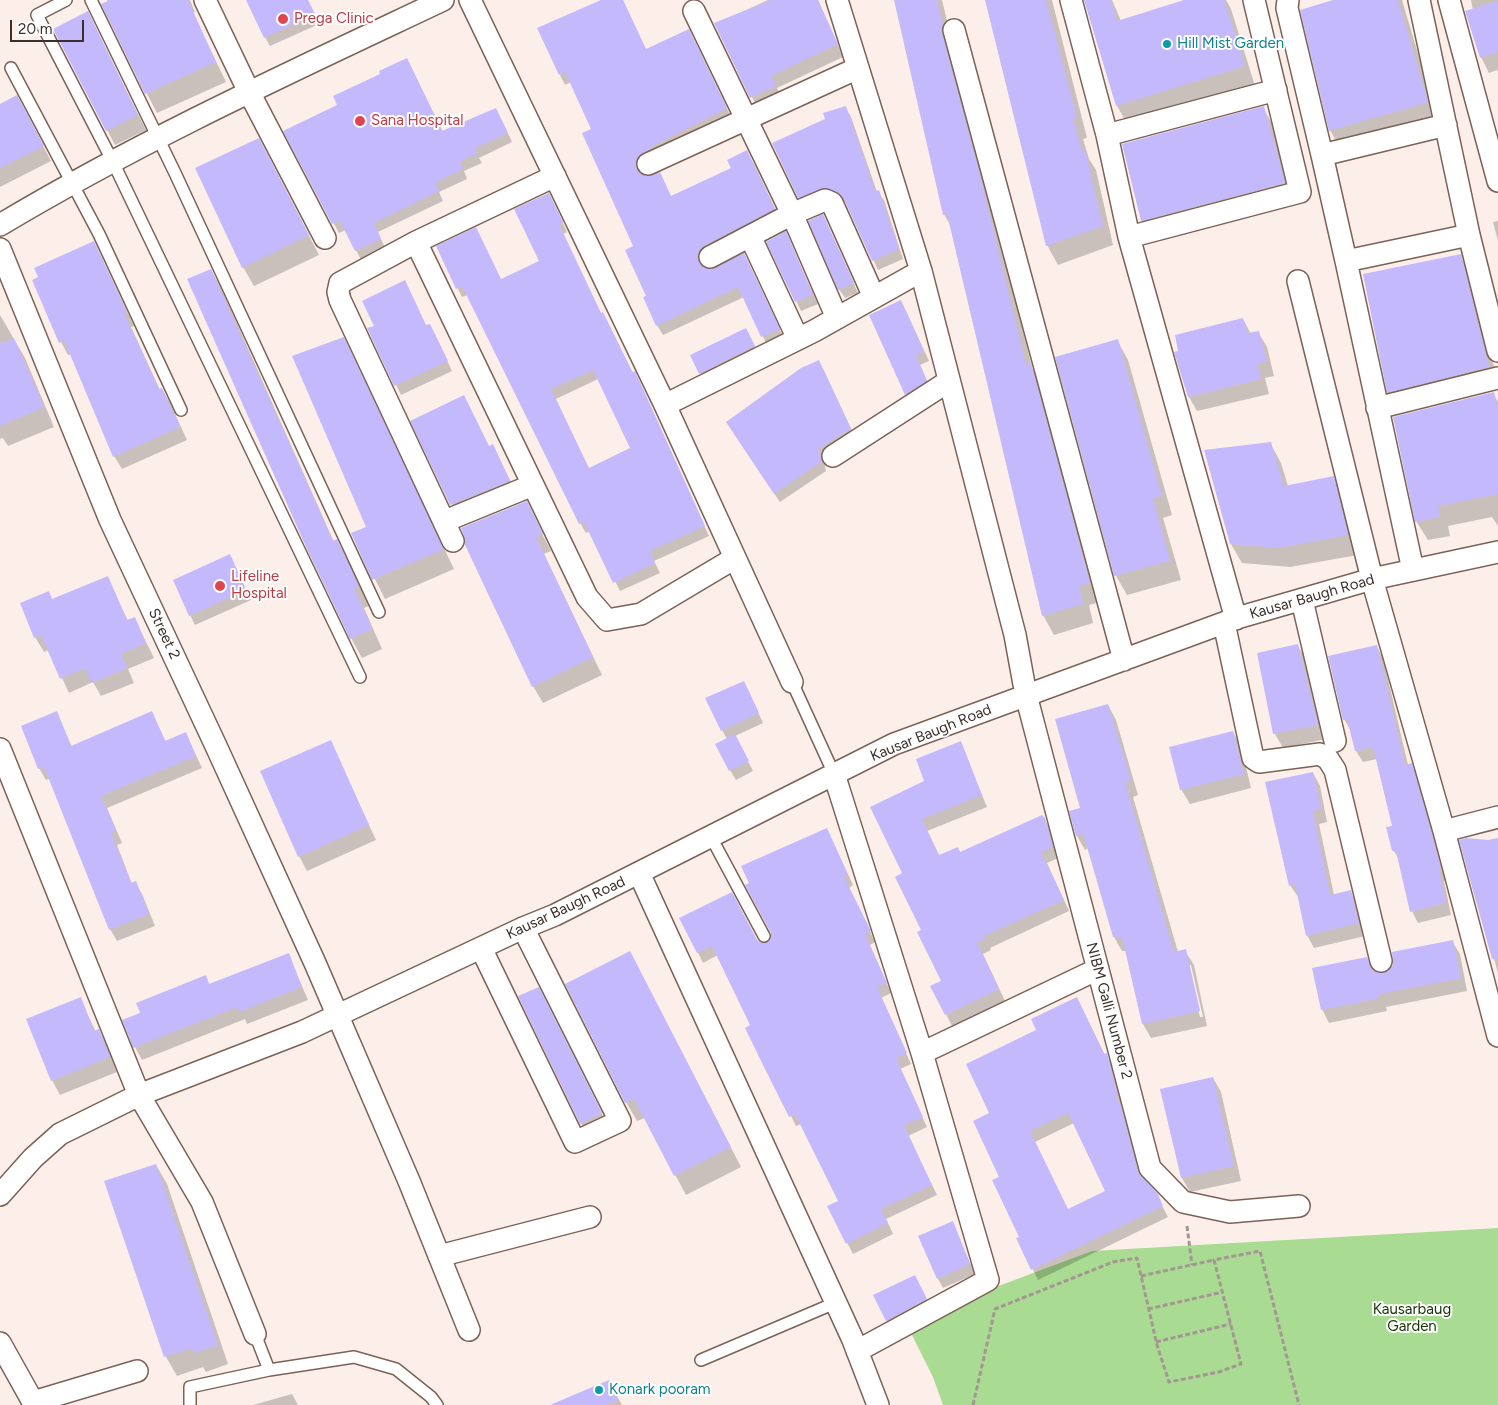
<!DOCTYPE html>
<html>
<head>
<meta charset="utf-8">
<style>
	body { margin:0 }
	#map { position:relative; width:1498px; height:1405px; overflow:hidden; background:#fcefea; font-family:Figtree,sans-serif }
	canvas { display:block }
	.scale { position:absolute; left:10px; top:20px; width:74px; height:22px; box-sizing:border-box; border:2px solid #3a2f2a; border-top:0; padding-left:6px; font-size:15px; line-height:18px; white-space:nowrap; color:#3a2f2a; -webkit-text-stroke:4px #fff; paint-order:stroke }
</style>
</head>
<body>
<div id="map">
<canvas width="1498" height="1405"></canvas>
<div class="scale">20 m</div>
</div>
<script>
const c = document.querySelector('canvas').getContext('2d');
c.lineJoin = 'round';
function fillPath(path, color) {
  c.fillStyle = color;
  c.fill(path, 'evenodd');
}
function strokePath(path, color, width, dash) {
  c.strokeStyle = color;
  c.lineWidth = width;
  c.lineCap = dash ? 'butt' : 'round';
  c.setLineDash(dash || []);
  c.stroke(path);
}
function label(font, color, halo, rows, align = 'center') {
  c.font = font + ' Figtree,sans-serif';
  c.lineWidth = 4;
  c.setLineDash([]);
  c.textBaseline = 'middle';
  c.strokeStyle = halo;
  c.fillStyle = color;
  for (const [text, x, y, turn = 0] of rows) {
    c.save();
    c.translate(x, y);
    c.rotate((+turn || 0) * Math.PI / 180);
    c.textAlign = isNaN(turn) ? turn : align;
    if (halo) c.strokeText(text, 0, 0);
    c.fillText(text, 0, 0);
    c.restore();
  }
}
fillPath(new Path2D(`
	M1498,1228V1405H943L933,1377L905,1321L1092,1251Z`), '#aadb92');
fillPath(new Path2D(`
	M107,0H190L195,12L125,47Z
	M260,0H308L319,24L270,46L265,37Z
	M603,0H623L646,50L694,41L732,119L643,167L642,175L646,178L660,174L671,197L753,162L780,219L704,261L702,268L710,271L749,265L784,339L768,347L744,297L663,335L657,325L635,247L593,130L571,82L565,85L560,75Z
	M768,0H818L843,57L777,88L782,98L758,109L716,24Z
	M895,0H942L1032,368L1041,384L1100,602L1089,605L1093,623L1054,635L1043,615L952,228L944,214Z
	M986,0H1052L1087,138L1083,139L1089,159L1096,170L1113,245L1058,265L1047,245Z
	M1085,0H1112L1121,21L1188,0H1226L1231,9L1255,86L1128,125L1117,106Z
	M1338,0H1402L1438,121L1341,150L1330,130Z
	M1471,0H1498V72L1497,70L1489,73L1481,57Z
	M87,13L146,130L115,145L54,29Z
	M200,28L226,82L157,113L130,61Z
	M407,59L443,132L501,119L512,142L479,158L482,163L464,171L467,179L439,192L443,201L378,232L385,248L361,260L346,230L339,233L285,131L339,105Z
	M0,105L25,111L51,161L0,187Z
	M845,107L851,117L877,192L884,200L903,259L878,270L848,205L844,201L831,197L805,207L799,197L826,120Z
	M1263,108L1274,127L1295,202L1153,240L1142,220Z
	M269,158L319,255L254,286L243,267Z
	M554,204L567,232L563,234L601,314L608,323L633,373L639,382L709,536L654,561L660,573L620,591L590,531L586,533L580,523L468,295L462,297L437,247L501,280L541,262ZM598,379L631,449L589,470L556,399Z
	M823,216L858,293L845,298L839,289Z
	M1498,221V241L1493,222Z
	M785,233L818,304L801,311L768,242Z
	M94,243L134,326L131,327L160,390L162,389L170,403L187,440L122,469L114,456L72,354L68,355L61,342L40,278Z
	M1460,256L1471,275L1498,383L1400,411L1388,392Z
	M211,270L222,290L334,542L336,541L348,560L369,606L364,608L382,649L362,658L351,638Z
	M906,311L929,361L920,365L931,390L911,403L906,394Z
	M0,315L25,358L54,427L8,446L3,438L0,439Z
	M1243,319L1251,334L1258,332L1267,347L1274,376L1265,378L1269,394L1197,411L1189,397L1176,353Z
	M427,326L435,334L452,371L401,395L369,329Z
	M343,339L454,569L385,599L352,534L367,527Z
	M751,339L759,356L706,383L692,356Z
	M1117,340L1128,360L1172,515L1163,518L1181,580L1127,595L1116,576L1057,357Z
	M824,371L856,439L823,458L826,471L780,502L733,432Z
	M1493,393L1498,402V526L1492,517L1448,526L1450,536L1428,540L1416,521Z
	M412,421L489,448L493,446L515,490L457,514Z
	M1270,443L1281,463L1288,486L1333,478L1344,497L1358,555L1290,567L1242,563L1231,544Z
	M526,503L551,551L544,554L602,675L543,703L533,686Z
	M230,556L251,600L195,625L190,615Z
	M107,577L128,621L134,618L154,658L128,669L134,683L101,696L93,682L69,693L49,650L44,652L35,637L53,601Z
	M1298,646L1306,660L1326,739L1283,748L1275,734L1258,654Z
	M1377,647L1383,658L1408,765H1411L1418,776L1447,880L1444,881L1451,915L1418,923L1412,911L1401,863L1394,851L1393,827L1377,759L1363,762L1356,751L1351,731L1344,719Z
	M749,692L763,723L735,736L753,771L736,780L730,770L727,739L722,730Z
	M1108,705L1116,720L1138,795L1133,797L1178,952L1185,951L1194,965L1207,1026L1151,1038L1143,1024L1126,951H1122L1114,937L1088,848L1085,850L1077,836ZM1188,965H1191L1203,1017H1200Z
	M57,713L72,747L152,713L166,742L186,734L202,768L107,808L122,843L117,845L132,884L135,883L142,894L155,926L117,941L110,929L50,778L46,780L39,768Z
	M1233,732L1241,746L1251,788L1190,804L1181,789Z
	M330,741L376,840L307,871L299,856Z
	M960,743L987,807L927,831L940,857L960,853L1044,819L1051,831L1058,858L1047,863L1069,911L990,948L991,950L983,954L1005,1001L952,1026L932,986L943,981L922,931L904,874L926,781Z
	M1313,773L1320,786L1327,822L1319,824L1334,895L1350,892L1358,904L1365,936L1314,948L1307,935L1299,898L1290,885Z
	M1498,839V973L1461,841H1488Z
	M832,840L853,885L849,888L875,942L870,945L891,993L881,998L911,1064L900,1069L927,1127L908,1136L937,1195L886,1219L893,1234L853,1254L829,1207L840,1201L801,1124L796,1126L791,1116L752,1026L718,955L703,963L681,918L757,941L763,945L769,943Z
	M1452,941L1460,954L1467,991L1386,1007L1387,1011L1329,1023L1322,1009L1367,959L1374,972L1384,975Z
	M630,952L741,1167L686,1195L645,1118L637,1121L626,1102Z
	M288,954L308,1000L247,1024L245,1019L142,1060L135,1047L141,1014L205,977L210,985Z
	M1077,998L1105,1055L1112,1064L1123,1105L1121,1106L1126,1118L1142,1178L1156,1194L1168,1217L1038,1280L1018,1239L1021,1237L1001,1178L991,1114L1038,1031ZM1074,1123L1107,1192L1068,1211L1035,1142Z
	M80,999L96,1032L99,1031L107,1045L117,1072L60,1095L52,1080Z
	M546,1003L609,1128L589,1137L581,1123Z
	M1213,1078L1221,1092L1241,1181L1190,1192L1182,1178L1161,1090Z
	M156,1165L167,1184L228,1364L206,1372L203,1367L177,1376L166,1357L106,1182Z
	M952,1222L975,1274L943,1288L938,1279Z
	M920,1286L931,1309L892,1330L875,1296Z
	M609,1382L622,1405H552Z
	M292,1394L298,1405H253Z`), '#0003');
fillPath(new Path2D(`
	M110,0H188L216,62L145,94L101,4Z
	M246,0H308L315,14L264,38Z
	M601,0H623L646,49L689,29L727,108L649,148L650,149L638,157L636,169L646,176L660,172L671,196L731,168L727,160L747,150L775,209L704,246L699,251L698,257L703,267L710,269L744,253L780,329L761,337L738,287L656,326L643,297L646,296L625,250L633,246L582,133L591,129L565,72L559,75L537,28Z
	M771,0H818L838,44L771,76L776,86L750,98L714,23Z
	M894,0H937L943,25L942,33L979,171L1026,365L1031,363L1090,583L1079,586L1083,604L1042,616L947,214L943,215Z
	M985,0H1046L1077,118L1073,119L1082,151L1085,150L1103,226L1046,246Z
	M1084,0H1111L1117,21L1184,0H1224L1245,66L1116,106Z
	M1333,0H1398L1428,102L1329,131L1300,10Z
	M1498,1V52L1480,58L1465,11Z
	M88,11L138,115L106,131L53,29Z
	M407,58L442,131L496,108L508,133L475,148L477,153L460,162L463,169L435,183L439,191L374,223L381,239L355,251L340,221L332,224L283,131L337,105L333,96L380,74L379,71Z
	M17,95L44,146L0,168V104Z
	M846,106L875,191L879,190L899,249L872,261L843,197L837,192L825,188L798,198L772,143L825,119L823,113Z
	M1264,106L1285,183L1141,221L1122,144Z
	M259,138L309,235L242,268L195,168Z
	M549,193L563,222L559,224L601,313L603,312L632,372L635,371L705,526L650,551L655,563L613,583L584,522L579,524L462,286L456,289L436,246L476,227L501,279L539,261L514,209ZM593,370L630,448L589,468L551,389Z
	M823,214L854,283L838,290L808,221Z
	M786,231L813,295L795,302L766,242Z
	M94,241L127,312L124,313L159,389L162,388L180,427L113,457L64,340L59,343L32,280L38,277L34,268Z
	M1461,254L1489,367L1387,393L1363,274Z
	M211,269L333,541L337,539L359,586L354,588L372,629L350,639L307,549L187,279Z
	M405,280L426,325L430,324L448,361L394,386L367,328L374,326L362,301Z
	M901,300L924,352L916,355L927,381L905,395L869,315Z
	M1243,318L1248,333L1259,331L1267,361L1257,364L1261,379L1188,397L1174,352L1178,351L1175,335Z
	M746,328L755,346L699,374L690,355Z
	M344,337L444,549L372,580L351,533L366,527L292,356Z
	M14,338L44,407L0,426V344Z
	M1118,339L1162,496L1153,498L1170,561L1114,576L1055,357Z
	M819,360L851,429L818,449L822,461L774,494L726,422L801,368Z
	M1494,392L1498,410V494L1438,506L1440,517L1415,522L1393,417Z
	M464,395L489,446L493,444L510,481L450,505L410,421Z
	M1271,442L1284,486L1334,476L1348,535L1279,548L1230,544L1204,450Z
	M527,501L543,534L536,537L593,657L532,687L465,545L464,536L461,528Z
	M230,554L246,590L189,616L173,580Z
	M108,576L127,620L135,617L146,643L121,654L127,668L92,683L85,668L60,679L41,635L34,638L20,603L49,591L52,599Z
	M1298,644L1318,725L1273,734L1257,653Z
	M1377,645L1405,765L1412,763L1432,834L1441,869H1439L1446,903L1410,912L1396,851H1392L1386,827L1392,826L1373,747L1355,751L1347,719L1343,720L1328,656Z
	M744,681L759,713L721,731L705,698Z
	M1108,704L1131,780L1125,782L1174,952L1186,949L1200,1011L1142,1024L1122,937H1113L1083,833L1076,836L1069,811L1080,808L1055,719Z
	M57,711L71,746L152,711L165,741L186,732L196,756L101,796L116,831L111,833L131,883L136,881L149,914L109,930L44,767L38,769L21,726Z
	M1233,731L1244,774L1180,790L1169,747Z
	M735,734L749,761L729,771L715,744Z
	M331,740L369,825L298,857L260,771Z
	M961,741L982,795L922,819L939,855L958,847L960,852L1042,815L1045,818L1053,847L1041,852L1064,900L984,936L986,939L977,942L999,989L945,1015L930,986L941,981L917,932L921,930L895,877L902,873L870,807L924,781L916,759Z
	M1313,772L1321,809L1313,811L1330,895L1351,890L1359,923L1306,936L1295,884L1289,886L1265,782Z
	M827,828L848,875L844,877L871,931L865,935L887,983L877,987L907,1053L896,1058L923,1117L904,1125L932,1185L881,1209L888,1223L846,1244L827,1206L838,1201L795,1114L789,1117L762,1063L745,1028L750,1025L712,946L697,953L679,918L732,892L757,940L763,943L768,942L771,933L745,885L749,883L741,866Z
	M1467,838L1488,840L1498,838V958L1492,959L1459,840Z
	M1453,940L1461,978L1380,994V998L1321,1010L1312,968L1367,957L1372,970L1383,973L1393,965L1392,952Z
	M630,951L731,1147L674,1176L634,1099L625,1103L565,984Z
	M289,953L302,987L239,1012L237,1007L133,1048L122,1020L140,1013L136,1003L206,975L209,984Z
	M539,987L602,1113L580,1124L518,996Z
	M81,997L94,1031L99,1029L110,1057L51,1081L26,1019Z
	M1077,997L1104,1054L1107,1053L1118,1095L1116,1096L1121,1106L1138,1172L1158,1194L1163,1206L1031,1270L1016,1238L1019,1237L992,1180L999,1177L973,1121L989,1113L966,1064L1036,1030L1031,1019ZM1068,1113L1105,1191L1068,1209L1030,1131Z
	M1213,1077L1234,1166L1181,1178L1160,1089Z
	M156,1164L218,1345L194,1353L192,1348L164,1357L104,1181Z
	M953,1221L970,1264L937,1279L918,1236Z
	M915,1275L927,1299L886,1321L873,1295Z
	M609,1380L618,1400L606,1405H550Z`), '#c4b9fc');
const service = new Path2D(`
	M66,0L37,15L113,162L360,677
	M91,0L175,173L379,612
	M11,68L99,234L181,410
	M792,682L834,774
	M711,837L764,936
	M255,1334L269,1370
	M701,1360L835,1303
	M190,1405V1387L269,1370L354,1357L396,1369L431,1397L437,1405`);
const minor = new Path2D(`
	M205,0L249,92L325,238
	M470,0L665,405L792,682
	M837,0L921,271L1015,635L1026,695L1150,1168L1183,1202L1230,1212L1299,1206
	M1071,0L1107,135L1129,237L1236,619
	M1288,0L1287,8L1322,155L1446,125
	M1419,0L1469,235L1498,351
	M1449,0L1498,181
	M694,11L792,214L837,318
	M954,30L1124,660
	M1107,135L1276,90
	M1322,155L1346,261L1469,235
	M648,164L858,68
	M0,225C142,140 293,71 443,0
	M750,236L798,339
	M1129,237L1300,192L1254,0
	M416,242L555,176
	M0,249L110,520L216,746L315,963L409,1181L469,1330
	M710,257L792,214L825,200L832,203L874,297
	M1346,261L1413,570
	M1298,281L1372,579L1444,831L1498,1036
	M665,405L814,331L921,271
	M1377,408L1498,378
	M833,456L949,381
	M445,521L533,485
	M453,541L340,300L338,292L340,283L416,242L587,597L607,620L641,614L735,558
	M1302,600L1335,741
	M1224,623L1253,758L1259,762L1320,754L1328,759L1335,770L1381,961
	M0,749L139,1095L202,1202L255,1334
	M834,774L922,1053L988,1280L857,1351
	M1444,831L1498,817
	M639,873L853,1340L878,1405
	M481,948L575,1142L620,1121L523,928
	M922,1053L1098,969
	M0,1195L33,1158L60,1134L139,1095L302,1032L523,928L555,915L894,744L1237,618L1372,579L1498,552
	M439,1256L590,1217
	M0,1343L33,1402L137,1371`);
strokePath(service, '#7c6156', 14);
strokePath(minor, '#7c6156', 24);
strokePath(new Path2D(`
	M1187,1226L1192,1265
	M1141,1276L1214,1260
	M1148,1309L1223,1292
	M1156,1342L1231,1324
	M973,1405L995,1309L1113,1262L1137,1258L1157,1345L1169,1382L1219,1372L1241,1364L1214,1260L1260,1251L1299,1405`), '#a39792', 3, [5, 2.5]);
strokePath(service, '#fff', 11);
strokePath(minor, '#fff', 21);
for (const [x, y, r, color] of [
	[283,19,6,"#e0444e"],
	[1167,44,5,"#0f9aa8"],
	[360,121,6,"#e0444e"],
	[220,586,6,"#e0444e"],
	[599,1390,5,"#0f9aa8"]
]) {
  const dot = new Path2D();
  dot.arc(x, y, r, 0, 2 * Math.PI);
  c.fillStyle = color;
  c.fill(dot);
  strokePath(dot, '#fff', 2);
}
label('15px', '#be3a42', '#fff', [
	["Prega Clinic",294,19],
	["Sana Hospital",371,121],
	["Lifeline",231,577],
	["Hospital",231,594]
], 'left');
label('15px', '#0d838f', '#fff', [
	["Hill Mist Garden",1177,44],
	["Konark pooram",609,1390]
], 'left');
label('15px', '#3a2f2a', '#fff', [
	["Kausar Baugh Road",1312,597,-16],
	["Street 2",164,634,65],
	["Kausar Baugh Road",931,733,-22],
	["Kausar Baugh Road",566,908,-25],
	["NIBM Galli Number 2",1109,1011,75]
]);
label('15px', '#133300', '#fff', [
	["Kausarbaug",1412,1310],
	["Garden",1412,1327]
]);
</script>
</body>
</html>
